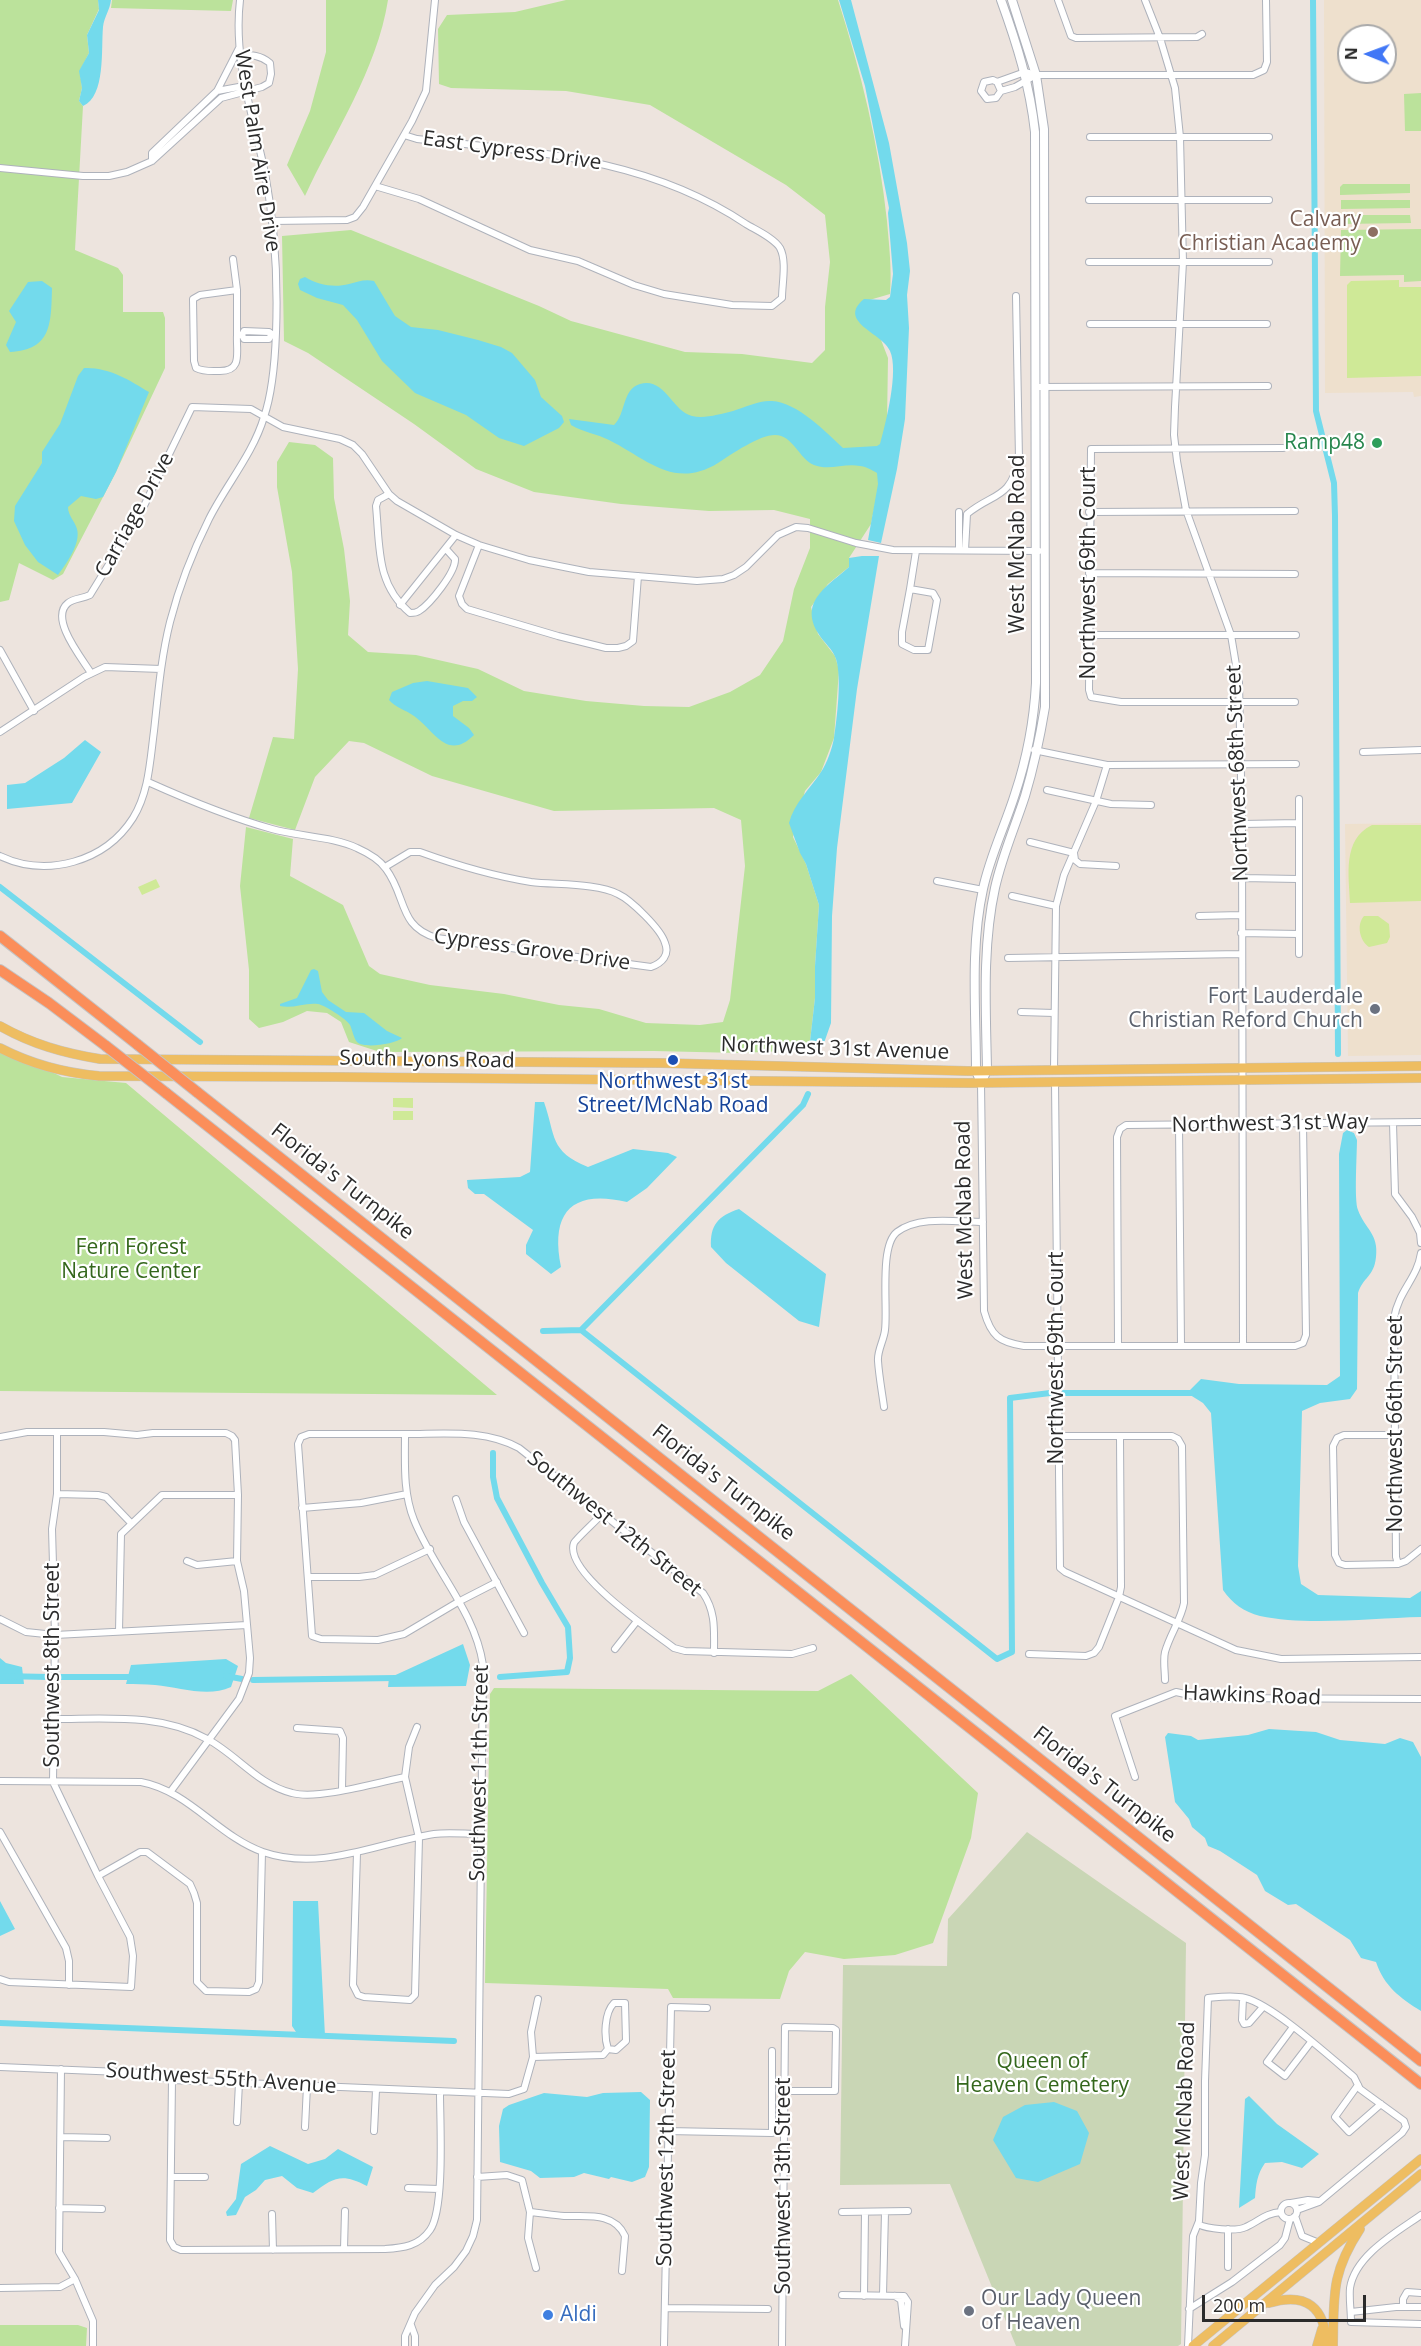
<!DOCTYPE html>
<html>
<head>
<meta charset="utf-8">
<style>
	body { margin:0 }
	#map { position:relative; width:1421px; height:2346px; overflow:hidden; background:#ede4de; font-family:"Open Sans",sans-serif }
	canvas { display:block }
	.north { position:absolute; left:1337px; top:24px; width:60px; height:60px; box-sizing:border-box; background:#fff; border:2px solid #aaa; border-radius:50%; rotate:271deg; font-size:16px; font-weight:700; line-height:24px; text-align:center; color:#2b2b2b }
	.north::after { content:''; display:block; margin:auto; width:21px; height:27px; background:#4177f6; clip-path:polygon(50% 0,100% 100%,50% 72%,0 100%) }
	.scale { position:absolute; left:1202px; top:2295px; width:164px; height:27px; box-sizing:border-box; border:3px solid #2b2b2b; border-top:0; padding-left:8px; font-size:18px; line-height:21px; white-space:nowrap; color:#2b2b2b; -webkit-text-stroke:4px #fff; paint-order:stroke }
</style>
</head>
<body>
<div id="map">
<canvas width="1421" height="2346"></canvas>
<div class="north">N</div>
<div class="scale">200 m</div>
</div>
<script>
const c = document.querySelector('canvas').getContext('2d');
c.lineJoin = 'round';
function fillPath(path, color) {
  c.fillStyle = color;
  c.fill(path, 'evenodd');
}
function strokePath(path, color, width, dash) {
  c.strokeStyle = color;
  c.lineWidth = width;
  c.lineCap = dash ? 'butt' : 'round';
  c.setLineDash(dash || []);
  c.stroke(path);
}
function label(font, color, halo, rows, align = 'center') {
  c.font = font + ' "Open Sans",sans-serif';
  c.lineWidth = 4.5;
  c.setLineDash([]);
  c.textBaseline = 'middle';
  c.strokeStyle = halo;
  c.fillStyle = color;
  for (const [text, x, y, turn = 0] of rows) {
    c.save();
    c.translate(x, y);
    c.rotate((+turn || 0) * Math.PI / 180);
    c.textAlign = isNaN(turn) ? turn : align;
    if (halo) c.strokeText(text, 0, 0);
    c.fillText(text, 0, 0);
    c.restore();
  }
}
fillPath(new Path2D(`
	M1324,0H1421V396L1414,397L1413,392L1325,393ZM1349,36H1385V72H1349Z
	M1421,823V1055L1348,1056L1345,824Z`), '#eee0cd');
fillPath(new Path2D(`
	M0,0H98L99,9L87,35L89,53L80,71L82,88L79,101L83,106L75,250L118,268L123,275V312H163L165,318V368L116,472L63,574L53,580L19,563L9,600L0,602Z
	M112,0H233L231,11L111,8Z
	M326,0H388C377,70 334,133 305,196L287,165L310,111L326,52Z
	M566,0H838C861,72 879,145 887,221C889,245 892,269 890,294L866,301L888,358L887,422L879,485L871,524L849,558V567L828,584L811,607L818,634L835,656L839,670L834,738L821,772L805,791L793,837L806,864L819,905L815,966V998L809,1050L739,1053L654,1051L380,1052L349,1042L341,1022L327,1013L307,1011L283,1022L259,1028L249,1019V970L240,886L246,827L293,839L290,876L343,905L369,966L380,974L430,985L504,994L559,1005L599,1009L646,1023L700,1025L723,1022L730,1000L745,866L741,820L714,808L554,811L432,776L364,743L349,741L315,777L295,830L249,818L273,737L294,739L298,669L292,572L277,487V462L289,442L315,445L333,458L334,498L344,549L350,601L348,635L368,652L416,655L478,669L524,691L586,701L644,706L689,707L730,692L760,675L783,641L794,589L810,548V519L774,510L709,511L621,504L534,492L476,469L414,424L308,353L284,341L282,236L351,230L539,306L571,321L685,352L742,354L812,363L825,350V307L830,262L825,215L786,185L650,105L566,91L451,88L439,84L438,29L447,15L515,12Z
	M1421,93V131H1405L1404,94Z
	M1343,184H1410V193L1340,195V187Z
	M1341,200H1410V208L1341,209Z
	M1341,215H1410L1411,223L1341,224Z
	M1421,229V281L1404,282V275L1340,276L1341,230Z
	M0,1046L62,1077L126,1083L497,1395L0,1391Z
	M851,1674L978,1793L971,1838L933,1943L895,1955L844,1959L805,1952L789,1971L780,1999L673,1998L668,1989L485,1983L490,1694L494,1688L818,1691Z
	M0,2325H78L87,2328L86,2346H0Z`), '#bbe29b');
fillPath(new Path2D(`
	M1027,1832L1186,1943L1181,2344L1178,2346H1016L950,2184L840,2185L843,1965L947,1966L948,1919Z`), '#c9d6b5');
fillPath(new Path2D(`
	M1399,280V287H1421V376L1347,378V285L1351,281Z
	M1372,825H1421V901L1350,903C1349,875 1342,840 1372,825Z
	M156,879L160,887L142,895L138,887Z
	M1364,916H1378L1389,924L1390,937L1387,943L1369,947C1360,941 1356,925 1364,916Z
	M393,1098H413V1108L393,1107Z
	M393,1111H413V1120H393Z`), '#cfe997');
fillPath(new Path2D(`
	M98,0H111C110,10 104,17 103,27C101,49 106,96 83,106L79,101L82,88L79,71L89,53L87,35L99,10Z
	M839,0H851L889,143L907,243L910,271L907,295L909,328L905,419L897,469L881,543L868,540L878,484L877,473C872,470 865,466 860,466C844,463 829,471 814,465C799,459 793,435 775,435C759,435 732,454 718,463C674,490 647,459 609,440C597,434 583,432 571,425L569,419L614,425C626,414 622,389 640,384C665,377 672,411 692,416C705,419 720,414 733,411C745,407 760,400 772,401C797,402 827,433 843,448L877,446L880,444C886,422 899,371 890,351C883,333 836,322 864,299L886,300L890,297L893,274L888,213L889,208L865,86Z
	M305,277C318,285 334,288 349,284C358,282 364,279 374,281L395,316L411,327L438,330L478,340L501,347L512,353L535,380L541,397L562,416L564,422L559,428L524,446L499,438L466,415L415,393L382,361L357,320L343,305L317,298L300,290L298,284L300,279Z
	M42,281L52,288C51,323 52,350 10,352L6,345L16,322L9,311L28,282Z
	M84,368C109,367 129,380 149,392L116,472L103,497L96,499L81,496L68,507C68,516 75,521 77,529C81,544 66,564 58,575L38,562L25,545L14,521L15,506L42,463V452L60,424L78,376Z
	M862,556H879L857,689L837,848L832,916L831,1023L824,1043L815,1052L809,1050L815,998V966L819,905L806,864L800,853L789,823C794,803 810,789 821,772C827,763 832,749 834,738C837,718 842,678 836,659C833,649 823,642 818,633C799,601 828,586 849,567V558Z
	M427,681L468,688L477,697L472,701H463L453,706V716L469,728L474,735C447,762 434,730 414,716C406,710 396,708 389,700L392,692L413,683Z
	M85,740L101,752L72,803L7,809V785L25,783L64,758Z
	M314,969L318,971L322,992L328,1000L346,1012L364,1013L387,1031L402,1038C396,1044 363,1049 357,1042C354,1039 352,1029 350,1025C347,1019 324,1005 318,1004C306,1002 293,1009 280,1006V1004L297,998L311,970Z
	M535,1102H544C556,1136 549,1151 588,1167L633,1149L668,1153L677,1157L647,1188L627,1202C572,1189 550,1212 561,1267L551,1274L526,1254V1245L533,1230L484,1194H475L468,1188L467,1180L520,1177L530,1172Z
	M1347,1130L1354,1133L1357,1140C1357,1153 1354,1201 1358,1210C1365,1229 1379,1234 1376,1257C1374,1277 1363,1277 1358,1293L1357,1389L1350,1399L1320,1403L1302,1411L1298,1566L1301,1584L1318,1595L1410,1598L1421,1591V1617C1373,1618 1306,1626 1260,1616C1244,1612 1232,1603 1223,1590L1211,1413L1203,1403L1187,1393L1201,1379L1239,1384L1327,1385L1340,1376L1339,1154L1343,1133Z
	M739,1209L826,1274L819,1327L799,1321L726,1263L711,1247C710,1225 718,1216 739,1209Z
	M463,1644L470,1665L466,1686L388,1687L389,1678Z
	M0,1658L6,1663L22,1667L24,1684H0Z
	M226,1659L238,1666L231,1687C207,1698 180,1687 155,1685C145,1684 135,1684 126,1684L131,1665Z
	M1269,1729L1316,1732L1340,1740L1385,1744L1400,1738L1413,1742L1421,1757V2011C1400,1998 1384,1986 1376,1962L1361,1958L1350,1940L1296,1904L1288,1905L1265,1891L1257,1875L1220,1851L1208,1846L1205,1838L1192,1827L1189,1819L1175,1802L1165,1737L1168,1733L1191,1736L1198,1740L1248,1735Z
	M0,1901L15,1929L0,1936Z
	M293,1901H318L325,2036L298,2035L292,2026Z
	M641,2092L650,2100L649,2167L645,2177L632,2182L611,2177L609,2179L584,2173L574,2177L540,2178L531,2171L500,2162L499,2126L503,2109L509,2105L544,2093L587,2097L603,2093Z
	M1249,2096L1277,2124L1319,2154L1302,2168L1282,2162L1265,2163C1257,2174 1256,2185 1255,2198L1239,2208L1245,2099Z
	M1054,2102L1077,2111L1089,2133L1080,2164L1038,2182L1016,2178L993,2140L1003,2117L1025,2105Z
	M270,2146L308,2164L325,2159L338,2149L373,2167L367,2186C342,2173 334,2177 313,2193L297,2188L282,2176L265,2180L256,2190L245,2197L236,2215L227,2216L226,2212L236,2199L241,2164Z`), '#73daec');
strokePath(new Path2D(`
	M1313,0L1316,411L1334,483L1335,516L1338,1054
	M0,887L200,1042
	M581,1330L997,1659L1012,1652L1010,1398L1050,1393
	M543,1331L581,1330L803,1105L808,1094
	M1063,1393H1193
	M493,1453V1477L497,1498L542,1583L568,1627L570,1658L567,1672L500,1677
	M0,1676L49,1677
	M226,1676L242,1679
	M61,1677H135
	M253,1680L396,1678
	M0,2023L454,2041`), '#73daec', 6);
const minor = new Path2D(`
	M1058,0L1071,36L1076,38L1197,37L1202,34
	M1145,0L1160,38L1175,88L1180,137L1183,262L1175,407L1174,435L1177,461L1186,510L1231,635L1239,683L1242,824L1243,1346
	M997,82L1001,91L996,98L987,99L981,91L984,82L993,80L997,82L1025,72L1036,75H1253L1264,70L1267,62L1266,0
	M217,91L239,48
	M1001,91L1015,87L1036,75
	M1090,137H1269
	M152,161V153L217,91L244,86
	M0,168L83,176H109L127,172L152,161L221,98L262,87L269,83L271,74L270,63C260,55 252,55 240,55
	M375,186L419,199L530,250L578,261L634,285L664,294L732,305L772,306L782,298C782,284 787,261 780,248C774,238 756,230 746,224C646,157 533,152 417,139L404,135
	M1089,200H1269
	M272,221L347,220L355,217L363,207L412,121L426,91L435,0
	M233,259L237,290V335H242L244,339H269L271,335
	M1089,262H1269
	M237,290L200,295L193,299L194,361L196,368C204,372 211,371 220,371C243,371 236,352 237,335
	M1090,324H1267
	M242,335L244,331L269,332L273,335
	M1035,387L1268,386
	M1283,448L1091,449L1089,690L1091,697L1121,702H1295
	M389,494L378,500L376,506C380,548 376,584 410,613C414,613 416,613 419,611C430,604 456,572 455,559L446,549
	M959,512V550
	M1089,512L1295,511
	M479,545L459,596L462,604L467,609L558,636L606,648H618L626,646L633,641L638,576
	M965,550L967,514C994,492 1010,500 1019,459L1016,296
	M1089,573L1295,574
	M910,589L933,593L937,600L928,650H914L902,644V632Z
	M910,589L916,551
	M400,605L456,535
	M1089,635H1296
	M0,650L34,711
	M91,673C81,657 49,618 68,603C74,598 82,599 90,595L141,512L192,407L251,409L283,427L340,439L353,445L362,454L389,494L397,501L456,535L479,545L529,560L589,572L697,581L723,579L734,575L746,567L778,535L796,527L808,528L856,543L893,550L1039,551
	M0,732L84,677L105,667L161,669
	M1034,750L1107,765L1296,764
	M1363,752L1421,750
	M148,782C188,800 229,817 272,829C297,836 335,837 357,848C366,852 380,860 386,869C407,897 398,927 437,938L651,967C662,963 670,955 665,943C661,929 631,900 618,894C598,883 555,885 531,882C493,876 456,865 420,852H410L385,867
	M1047,790L1111,804L1151,805
	M1242,824L1299,823
	M1030,842L1074,853L1075,860L1080,864L1116,866
	M0,856C47,878 105,862 133,818C149,792 150,761 154,731C158,695 161,658 170,622C179,587 193,551 209,519C226,485 253,454 264,417C273,391 275,360 276,333C278,279 275,226 265,173C253,115 233,60 240,0
	M1242,878L1298,879
	M937,881L983,890
	M1012,896L1056,906
	M1199,916L1241,915
	M1241,933L1299,934
	M1299,954V799
	M1008,958L1241,954
	M1021,1012L1054,1013
	M1054,1070L1056,906L1064,875L1096,801L1107,765
	M1055,1082L1060,1568L1065,1572L1236,1650L1281,1659L1421,1657
	M981,1083L984,1311C991,1336 999,1342 1024,1346H1295L1303,1343L1306,1335L1303,1123
	M1393,1123L1395,1194L1412,1217L1420,1233L1421,1243
	M1179,1125L1181,1346
	M1118,1346L1117,1137L1120,1129L1126,1125L1421,1122
	M884,1407C882,1392 879,1376 878,1361C877,1351 884,1340 885,1330C888,1307 879,1246 897,1232C919,1215 957,1222 983,1222
	M1396,1435H1344L1337,1438L1333,1446L1335,1555L1339,1563L1345,1565L1398,1564L1406,1561L1421,1549
	M1058,1436H1172L1178,1439L1182,1446L1184,1603C1181,1620 1170,1634 1165,1652C1163,1660 1165,1671 1165,1680
	M0,1437L27,1432H104L137,1435L153,1433H226L232,1436L235,1440L238,1495L237,1561L244,1591L250,1658L249,1673L239,1699L171,1791
	M57,1494L98,1495L106,1497L131,1523
	M456,1499L464,1522L524,1633
	M302,1508L361,1503L407,1494
	M603,1513C597,1520 576,1539 574,1543C563,1572 653,1632 674,1648L685,1651L792,1654L813,1648
	M187,1561L197,1565L237,1561
	M1398,1564L1396,1557L1394,1318C1399,1290 1417,1279 1421,1253
	M308,1577H359L375,1575L430,1549
	M497,1582L458,1602L404,1634L378,1640L321,1639L312,1636L298,1444L301,1437L309,1434C341,1434 374,1434 406,1434C445,1434 485,1429 519,1448L703,1593C716,1612 714,1630 714,1653
	M0,1619L26,1632L55,1635L247,1625
	M119,1631L121,1534L162,1495H238
	M615,1649L637,1621
	M1029,1654L1086,1656L1094,1653L1099,1647L1119,1597L1121,1587L1120,1437
	M54,1719C106,1719 160,1713 207,1739C236,1754 258,1785 292,1793C318,1800 376,1783 405,1777
	M297,1728L340,1731L343,1738L342,1789
	M1135,1777L1115,1716L1176,1692L1203,1698L1421,1699
	M0,1781L141,1782C189,1791 218,1836 263,1852C321,1872 377,1843 434,1834C448,1832 465,1834 480,1834
	M0,1832L66,1948L69,1961V1985
	M357,1853L353,1985L358,1995L364,1997L410,2000L415,1995L419,1838L405,1777L409,1747L417,1727
	M98,1876L140,1852H147L190,1884L194,1893L197,1903V1982L206,1991L249,1992L256,1989L259,1982L262,1852
	M0,1979L9,1982L131,1987L133,1956L130,1937L98,1876L53,1782L55,1635L52,1529L57,1494V1432
	M1243,1998L1242,2020L1244,2024L1249,2023L1263,2007
	M1293,2027L1267,2062L1285,2076L1311,2042
	M533,2057L603,2055L608,2049C604,2037 604,2013 614,2003H625L626,2041L616,2050L608,2049
	M0,2067L144,2073L172,2080L509,2094L524,2089L533,2057L531,2032L538,1999
	M61,2069L59,2252L75,2279L93,2321V2346
	M172,2080L170,2240L174,2247L181,2250L385,2249C403,2248 419,2246 430,2230C445,2209 440,2122 440,2093
	M1358,2085L1335,2117L1349,2132L1381,2104
	M237,2122L239,2083
	M305,2127L307,2086
	M374,2131L376,2090
	M667,2131L772,2133V2051
	M61,2137L107,2138
	M171,2177H205
	M477,2177L507,2175L522,2180L530,2212L528,2238L536,2268
	M408,2188L439,2189
	M1281 2211a8 8 0 1 1 16 0a8 8 0 1 1-16 0Z
	M1291,2203L1308,2200L1318,2201
	M59,2208L102,2209
	M530,2212C541,2213 552,2215 564,2216C585,2217 614,2211 625,2236L622,2271
	M842,2212L908,2211
	M272,2214L273,2250
	M1421,2215C1397,2232 1355,2255 1350,2288C1349,2299 1351,2311 1351,2322L1421,2324
	M1295,2216L1302,2236L1319,2243
	M1198,2224C1207,2229 1236,2232 1246,2227C1259,2221 1266,2213 1281,2212
	M344,2249L345,2211
	M1228,2267V2229
	M0,2288L60,2287L75,2279
	M842,2295L904,2296L908,2302L905,2346
	M883,2295L885,2212
	M864,2296L865,2212
	M895,2296L901,2300L904,2326
	M1403,2307V2299L1407,2292L1421,2293
	M665,2308L768,2309
	M1189,2309L1232,2282L1280,2245L1285,2238L1290,2219
	M1351,2312L1396,2307H1421
	M411,2325L415,2336V2346
	M405,2346V2336L415,2313L435,2285L454,2267L466,2251L473,2236L477,2220L483,1665C475,1611 434,1570 414,1520C403,1493 405,1463 405,1434
	M664,2346L671,2007L707,2008
	M782,2346L785,2027L833,2028L836,2030L835,2091H785
	M1188,2346L1193,2236L1199,2221L1201,2183L1205,2155V2081L1208,1998C1219,1997 1233,1995 1245,1998C1273,2005 1330,2057 1354,2077L1360,2089L1404,2121L1406,2127L1402,2133L1319,2202L1297,2210`);
const secondary = new Path2D(`
	M984,1077L987,1070C986,1010 982,947 995,888C1002,856 1015,827 1025,796C1034,766 1040,737 1045,707L1044,129L1036,75L1012,0
	M981,1083L976,1071C976,1011 970,948 983,889C990,856 1005,826 1015,794C1027,758 1034,721 1036,683L1035,132C1030,86 1017,44 1001,0`);
const primary = new Path2D(`
	M0,1026C32,1044 63,1053 100,1059L661,1063L968,1071L1421,1066
	M0,1048C31,1064 65,1073 99,1076L337,1077L970,1083L1421,1078
	M1269,2303C1306,2292 1326,2307 1326,2346
	M1193,2346L1421,2159
	M1213,2346L1421,2174
	M1317,2346L1322,2329
	M1333,2346C1334,2295 1331,2273 1360,2229`);
const motorway = new Path2D(`
	M0,936L138,1045
	M0,970L49,1003L106,1046
	M197,1092L1421,2061
	M166,1093L1421,2084`);
strokePath(minor, '#aeb2bb', 8);
strokePath(secondary, '#aeb2bb', 10);
strokePath(primary, '#c4c4c4', 10);
strokePath(motorway, '#c4c4c4', 12);
strokePath(minor, '#fff', 6);
strokePath(secondary, '#fff', 8);
strokePath(primary, '#eebd61', 9);
strokePath(motorway, '#fb8e5a', 10);
const motorwayBridge = new Path2D(`
	M138,1045L197,1092
	M106,1046L166,1093`);
strokePath(motorwayBridge, '#c4c4c4', 12, []);
strokePath(motorwayBridge, '#fb8e5a', 10);
for (const [x, y, r, color] of [
	[1373,232,6,"#8d6e63"],
	[1377,443,6,"#2e9e5b"],
	[1375,1009,6,"#6b7280"],
	[673,1060,6,"#1a4fb4"],
	[969,2311,6,"#6b7280"],
	[548,2315,6,"#3f7fe0"]
]) {
  const dot = new Path2D();
  dot.arc(x, y, r, 0, 2 * Math.PI);
  c.fillStyle = color;
  c.fill(dot);
  strokePath(dot, '#fff', 2);
}
label('21px', '#2b2b2b', '#fff', [
	["West Palm Aire Drive",257,151,81],
	["East Cypress Drive",512,151,8],
	["Carriage Drive",135,515,-61],
	["West McNab Road",1018,544,-90],
	["Northwest 69th Court",1089,573,-90],
	["Northwest 68th Street",1238,773,-92],
	["Cypress Grove Drive",532,950,8],
	["Northwest 31st Avenue",835,1049,2],
	["South Lyons Road",427,1060,1],
	["Northwest 31st Way",1270,1124,-1],
	["Florida's Turnpike",342,1182,38],
	["West McNab Road",965,1210,-91],
	["Northwest 69th Court",1057,1358,-90],
	["Northwest 66th Street",1396,1424,-90],
	["Florida's Turnpike",723,1483,38],
	["Southwest 12th Street",614,1524,39],
	["Southwest 8th Street",53,1665,-90],
	["Hawkins Road",1252,1696,2],
	["Southwest 11th Street",480,1773,-89],
	["Florida's Turnpike",1104,1785,38],
	["Southwest 55th Avenue",221,2079,4],
	["West McNab Road",1185,2111,-88],
	["Southwest 12th Street",667,2158,-89],
	["Southwest 13th Street",784,2186,-90]
]);
label('21px', '#785e54', '#fff', [
	["Calvary",1361,220],
	["Christian Academy",1361,244]
], 'right');
label('21px', '#27864d', '#fff', [
	["Ramp48",1365,443]
], 'right');
label('21px', '#5b616d', '#fff', [
	["Fort Lauderdale",1363,997],
	["Christian Reford Church",1363,1021],
	["Our Lady Queen",981,2299,"left"],
	["of Heaven",981,2323,"left"]
], 'right');
label('21px', '#164399', '#fff', [
	["Northwest 31st",673,1082],
	["Street/McNab Road",673,1106]
]);
label('21px', '#34671c', '#fff', [
	["Fern Forest",131,1248],
	["Nature Center",131,1272],
	["Queen of",1042,2062],
	["Heaven Cemetery",1042,2086]
]);
label('21px', '#366cbe', '#fff', [
	["Aldi",560,2315]
], 'left');
</script>
</body>
</html>
